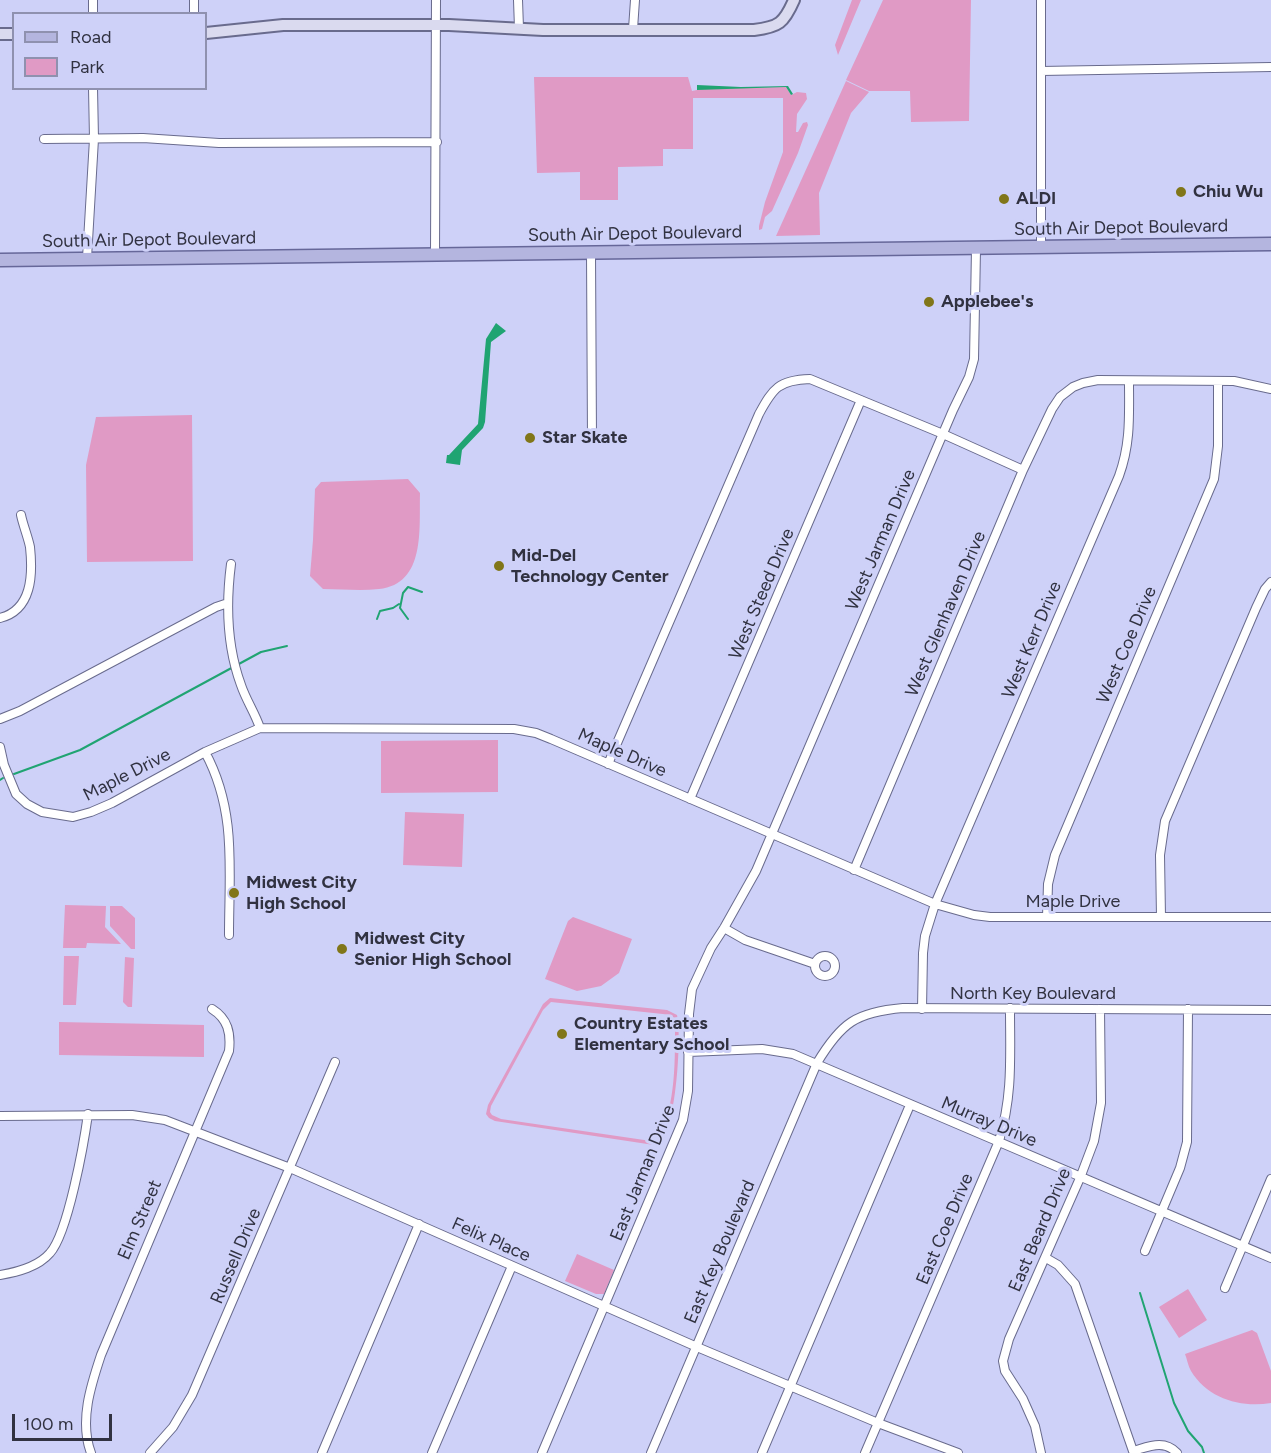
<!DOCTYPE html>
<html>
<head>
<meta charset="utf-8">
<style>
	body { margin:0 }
	#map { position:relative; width:1271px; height:1453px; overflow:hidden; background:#ced1f8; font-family:Figtree,sans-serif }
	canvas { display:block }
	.legend { position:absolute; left:12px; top:12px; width:195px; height:78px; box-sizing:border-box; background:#ced1f8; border:2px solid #8f91af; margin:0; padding:8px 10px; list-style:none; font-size:18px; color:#313241 }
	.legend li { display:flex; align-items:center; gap:12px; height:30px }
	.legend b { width:30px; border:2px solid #8f91af }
	.scale { position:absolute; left:12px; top:1414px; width:100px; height:27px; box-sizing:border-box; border:3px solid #313241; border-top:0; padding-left:8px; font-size:18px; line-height:21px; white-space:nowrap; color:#313241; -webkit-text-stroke:4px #ced1f8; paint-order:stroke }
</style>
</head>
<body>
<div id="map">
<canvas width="1271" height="1453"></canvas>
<ul class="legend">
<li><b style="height:8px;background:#b4b5df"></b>Road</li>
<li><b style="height:16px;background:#e09ac5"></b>Park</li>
</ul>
<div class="scale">100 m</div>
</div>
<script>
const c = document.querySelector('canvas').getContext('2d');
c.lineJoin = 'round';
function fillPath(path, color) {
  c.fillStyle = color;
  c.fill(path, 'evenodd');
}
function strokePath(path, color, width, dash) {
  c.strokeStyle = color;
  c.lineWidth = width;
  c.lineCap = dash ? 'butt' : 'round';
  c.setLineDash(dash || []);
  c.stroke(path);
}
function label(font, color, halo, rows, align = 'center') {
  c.font = font + ' Figtree,sans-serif';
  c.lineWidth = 6;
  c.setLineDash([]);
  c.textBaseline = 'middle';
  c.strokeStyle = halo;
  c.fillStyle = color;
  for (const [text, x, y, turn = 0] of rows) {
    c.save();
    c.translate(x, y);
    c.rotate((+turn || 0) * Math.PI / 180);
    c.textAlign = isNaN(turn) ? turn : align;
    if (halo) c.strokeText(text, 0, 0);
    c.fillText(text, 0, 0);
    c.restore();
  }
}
fillPath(new Path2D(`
	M852,0H861L838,55L835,45Z
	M883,0H971L969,121L911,122L910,91H869L846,80Z
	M534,77H688L692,91L707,88L786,87L791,95L797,92L806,93L807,99L797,114L796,132H798L803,123L807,122L808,125L798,153L772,211L765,217L762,229L759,230V226L765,202L783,152V98H693V149H663V166L618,167V200H580V172L537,173Z
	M846,81L869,92L851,113L819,193L820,235L776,236Z
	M192,415L193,561L87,562L86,465L96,417Z
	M408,479L420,493C419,528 426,584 379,589C360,591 341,589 323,589L310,576L313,540L315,489L321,482Z
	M498,740V792L381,793V741Z
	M405,812L464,814L462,867L403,865Z
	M65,905L106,906L105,927L121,944L87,943L86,948H63Z
	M110,906H122L135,918V949H131L110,926Z
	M573,917L632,939L619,973L601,986L577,991L545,979L568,921Z
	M64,956H79L76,1005H63Z
	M125,957L134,958L132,1007H128L123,1002Z
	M550,998L667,1010L677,1015C682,1036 676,1124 662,1140C661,1141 656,1144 654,1145L495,1121L489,1118L486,1114L488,1105L543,1004ZM551,1002L672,1015L675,1021C675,1061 676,1102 659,1139L651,1141L501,1119L492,1115L490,1112L491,1106L543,1010Z
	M59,1022L204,1025V1057L59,1055Z
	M577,1254L614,1270L604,1294H596L565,1281Z
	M1188,1289L1207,1320L1179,1338L1159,1307Z
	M1252,1330L1257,1333L1271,1371V1403C1241,1408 1208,1399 1191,1371C1188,1366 1187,1359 1185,1354Z`), '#e09ac5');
fillPath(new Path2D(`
	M697,85L741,87L788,86L793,94L791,95L786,87L697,90Z
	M496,323L506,331L491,342L485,422L483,428L462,450L460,465L446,463L447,455H449L478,424L486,339Z`), '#20a472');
strokePath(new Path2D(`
	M377,619L380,611L393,608L399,604
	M408,619L400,608L403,593L408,587L422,592
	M14,774L80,750L261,652L287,646
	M0,780L3,778
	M1140,1293L1174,1403L1188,1431L1202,1447L1204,1453`), '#20a472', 2);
const street = new Path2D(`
	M93,0V14
	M194,0V14
	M518,0L519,28
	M633,29L635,0
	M1041,71L1271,67
	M44,139L143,138L219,143L437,142
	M1041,247V0
	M591,253L592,440
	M435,255L436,0
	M87,258L94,139L93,88
	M231,564C226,603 227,647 241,685C246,700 255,713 260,728
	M0,618C32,610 33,575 30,547C28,537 23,525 21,515
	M0,719L20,711L216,607L228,603
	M0,747L4,765L16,794L27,804L42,812L73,817L91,812L112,803L205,752L260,728L514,729L536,733L551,739L935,904L974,915L990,917H1271
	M205,752C237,811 229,870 229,935
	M608,764L759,414C773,388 779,380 810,379L943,434L1023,470
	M690,799L861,400
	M854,870L1023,470L1052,409L1060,397L1073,387L1083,383L1098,380L1234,381L1271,389
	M1047,917L1048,884L1055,855L1214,479L1218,446V381
	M1161,917L1160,855L1165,821L1256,608L1265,589L1271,582
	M724,928L745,940L815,964
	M815 966a10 10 0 1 1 20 0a10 10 0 1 1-20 0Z
	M922,1009L923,953L925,936L935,904L1119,476C1131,443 1129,415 1129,381
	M688,1052L762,1049L793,1054L1271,1258
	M0,1116L132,1115L165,1120L290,1168L697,1347L878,1423L958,1453
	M1145,1251L1180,1168L1187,1142L1188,1009
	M1046,1258L1058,1265L1075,1284L1133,1451C1148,1447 1164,1439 1177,1453
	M0,1275C18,1272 38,1267 50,1253C68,1233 84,1143 88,1114
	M1225,1288L1271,1179
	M91,1453C79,1421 91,1385 101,1355L229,1051C231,1033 228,1019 212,1009
	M150,1453L173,1427L192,1395L335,1062
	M322,1453L419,1224
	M432,1453L512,1266
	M542,1453L683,1120L688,1091L689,1014L692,989L711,948L724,928L756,871L953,410L969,377L974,359L976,249
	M651,1453L817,1063C841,1023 856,1012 903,1008L1271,1010
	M762,1453L910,1105
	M865,1453L999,1141C1013,1095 1010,1056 1010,1008
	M1041,1453L1035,1426L1023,1399L1005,1371L1003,1361L1009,1339L1080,1178L1094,1141L1101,1103L1100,1009`);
const secondary = new Path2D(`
	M206,33L283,25H449L543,30H754C779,27 784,23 794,0
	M0,34H14`);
const primary = new Path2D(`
	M0,260L1271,244`);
strokePath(street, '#696b8d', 10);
strokePath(secondary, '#696b8d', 14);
strokePath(primary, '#666799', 15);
strokePath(street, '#fff', 8);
strokePath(secondary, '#dadaef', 10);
strokePath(primary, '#b4b5df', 12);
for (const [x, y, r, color] of [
	[1181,192,6,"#817619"],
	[1004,199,6,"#817619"],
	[929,302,6,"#817619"],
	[530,438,6,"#817619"],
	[499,566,6,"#817619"],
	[234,893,6,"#817619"],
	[342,949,6,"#817619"],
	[562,1034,6,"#817619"]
]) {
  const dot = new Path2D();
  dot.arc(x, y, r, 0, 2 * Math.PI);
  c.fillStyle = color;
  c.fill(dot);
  strokePath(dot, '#ced1f8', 2);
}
label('bold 18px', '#313241', '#ced1f8', [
	["Chiu Wu",1193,192],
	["ALDI",1016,199],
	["Applebee's",941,302],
	["Star Skate",542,438],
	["Mid-Del",511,556],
	["Technology Center",511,577],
	["Midwest City",246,883],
	["High School",246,904],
	["Midwest City",354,939],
	["Senior High School",354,960],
	["Country Estates",574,1024],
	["Elementary School",574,1045]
], 'left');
label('18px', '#313241', '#ced1f8', [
	["South Air Depot Boulevard",1121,228,-1],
	["South Air Depot Boulevard",635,234,-1],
	["South Air Depot Boulevard",149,240,-1],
	["West Jarman Drive",881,540,-67],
	["West Steed Drive",762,594,-67],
	["West Glenhaven Drive",946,614,-67],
	["West Kerr Drive",1032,640,-67],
	["West Coe Drive",1127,645,-67],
	["Maple Drive",622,753,24],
	["Maple Drive",127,775,-27],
	["Maple Drive",1073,902],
	["North Key Boulevard",1033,994],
	["Murray Drive",989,1122,23],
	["East Jarman Drive",643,1173,-68],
	["Elm Street",140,1220,-67],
	["East Coe Drive",945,1229,-67],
	["East Beard Drive",1040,1230,-67],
	["Felix Place",491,1240,24],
	["East Key Boulevard",720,1252,-67],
	["Russell Drive",236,1256,-67]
]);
</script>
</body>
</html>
